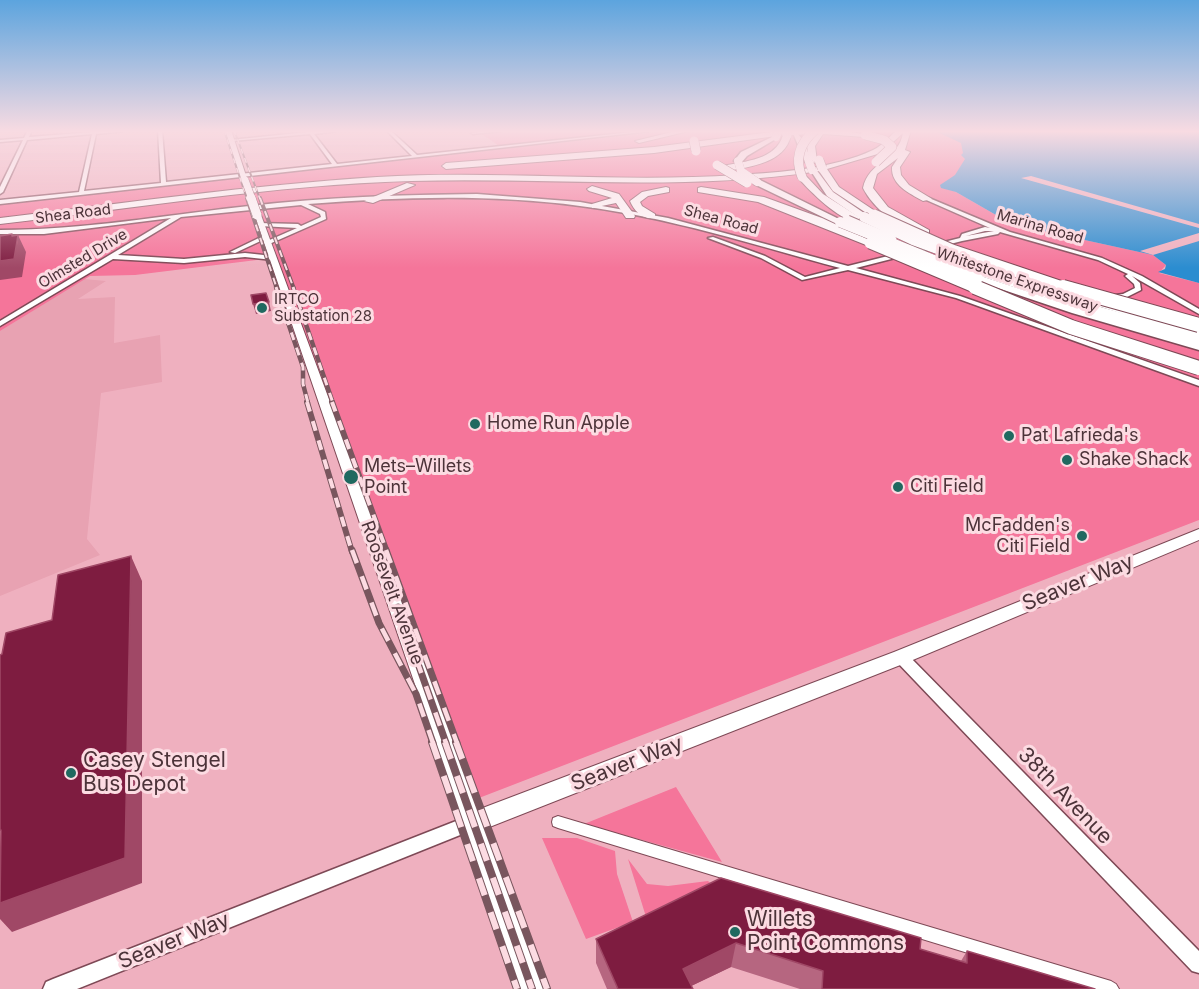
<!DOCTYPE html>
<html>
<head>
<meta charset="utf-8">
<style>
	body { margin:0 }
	canvas { display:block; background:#efb0bf }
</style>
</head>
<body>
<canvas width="1199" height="989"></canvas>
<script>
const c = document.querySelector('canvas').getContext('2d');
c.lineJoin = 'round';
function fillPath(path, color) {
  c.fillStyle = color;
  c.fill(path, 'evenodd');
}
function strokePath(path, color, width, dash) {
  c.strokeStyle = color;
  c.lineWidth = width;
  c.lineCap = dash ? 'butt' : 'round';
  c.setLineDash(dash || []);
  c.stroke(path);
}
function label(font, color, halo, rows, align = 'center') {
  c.font = font + ' Inter,sans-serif';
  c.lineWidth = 6;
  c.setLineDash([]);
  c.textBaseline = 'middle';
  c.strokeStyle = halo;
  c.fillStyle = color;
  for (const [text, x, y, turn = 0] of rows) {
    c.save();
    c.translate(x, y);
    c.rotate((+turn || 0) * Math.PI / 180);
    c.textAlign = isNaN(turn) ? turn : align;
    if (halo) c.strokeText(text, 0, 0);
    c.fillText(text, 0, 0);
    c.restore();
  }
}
fillPath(new Path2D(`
	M84,279L106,281L78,299L115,297L114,343L160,335L162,382L101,393L87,539L100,555L0,596V331Z`), '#e8a2b2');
fillPath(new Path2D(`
	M525,130H644L499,146L482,134Z
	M675,130H955L980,154L944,188L956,192L996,215L1030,228L1153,255L1166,265L1159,273L1199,283V520L466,803L273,258L135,275L90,276L0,331V204Z
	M676,787L722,862L584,824Z
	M542,838H577L615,851L617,874L633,922L586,939Z
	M628,859L647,884L668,886L708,881L716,888L647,920Z`), '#f5759a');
fillPath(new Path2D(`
	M933,130H1199V283L1158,272L1165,269L1166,265L1153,255L1030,228L996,215L956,192L941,188L940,185L955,175L965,159L961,155L963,153L961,143Z`), '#2b8dd0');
fillPath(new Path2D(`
	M1031,176L1199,224V228L1021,178Z
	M1199,233V241L1153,255L1140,251Z`), '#efb0bf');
const pedestrian = new Path2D(`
	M558,816L1111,981L1116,984L1119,989H1086L558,828L553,826L552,822L553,818Z`);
const minor = new Path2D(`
	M28,130H32L29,137L93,132V130H97V131L128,130L126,131L96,134L84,191L161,183L158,130H162L166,182L332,164L310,134L232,141L230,140L308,132L307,130L312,131L340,130L338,131L314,134L337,164L412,156L386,130H390L417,155L651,130H660L0,204V200L79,192L92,134L27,140L3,192L0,194V187L23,140L0,142V140L24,138Z
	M498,130H509L473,134L471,133Z
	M477,194L580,202L668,218L848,266L960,238L962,234L985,227L990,228L924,199L929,198L1010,232L1102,258L1142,276L1199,309V314L1132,276L1140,283L1141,290L1127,297L1108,300V296L1123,294L1135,288L1134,284L1125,276L1128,274L1098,260L1000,232L998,234L962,241L856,268L960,296L1199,380V386L956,298L848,270L802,280L761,258L708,238L713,237L765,256L805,277L840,268C755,245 668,217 580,206C490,194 398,197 308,204L325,212L326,219L267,245L264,243L265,242L297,228L260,226L257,224L258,223L298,224L301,226L321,217L320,214L301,205L181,217L118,255L184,259L245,253L273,256L276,258L273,260L245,257L184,263L113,259L0,326V321L171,218L44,234H0V230C83,230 167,215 249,206C325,197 401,195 477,194ZM985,231H994L966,236Z
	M265,235L268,237L267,238L235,253L230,252Z
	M901,652L906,653L1199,951V973L1192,971L896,661L894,657L896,653Z
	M474,814L480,817L482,822L480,827L77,989H43L46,982L53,979Z`);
const secondary = new Path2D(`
	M225,130H231L248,182L241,180Z
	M254,213L261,215L480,809L894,652L1199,529V540L908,662L487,828L547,989H519Z`);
const primary = new Path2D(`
	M793,133H797L804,141L812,164L805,162Z
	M774,136L779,137L747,156L741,163L734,161L741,152Z
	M809,168H815L833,192L867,215V219H861L827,196Z
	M754,180H760L845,222L837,224L754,184Z
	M997,268L1199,330V338L993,273L992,271Z
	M978,275L1080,309L1199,342V350L1072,313L974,280L973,278Z`);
const motorway = new Path2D(`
	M680,130H693L639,143L635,141Z
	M787,130H838L869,135L865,137L823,134L815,146L817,161L813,164L809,161L807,146L815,134L791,135C785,163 750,167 726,171L723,170V166C745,161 776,160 783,135L654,153L446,169L442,166L446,163L654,147Z
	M897,130H911L905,150L910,152L900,167L901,175L909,185L932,199L923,201C909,193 891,185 892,167L898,158L877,174L873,188L888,207L929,230V234C907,238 872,207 863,188C868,162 899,159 903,133L881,153L827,169L839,187L878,213L879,215L874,218L833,191L819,171C683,192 548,177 411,181C273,185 137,208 0,224V218C126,203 251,185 377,177C498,170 618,183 738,175C783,172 832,169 873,150C882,146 890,136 897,130Z
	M799,175H805L823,194L859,217V221C842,224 810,191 799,179Z
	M407,183L415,185L373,203L364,201Z
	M592,186L619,194L635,216L634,218H626L616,203L592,208V204L612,198L589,191L587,189Z
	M666,187L669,188V192L648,196L640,202L642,206L655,214V218C643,220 634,211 630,201L642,192Z
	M701,187L764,197L822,218L876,243L866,245L758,202L698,192V188Z
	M973,265L1097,306L1199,335V344L1087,312L969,272V266Z`);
strokePath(pedestrian, '#7e4956', 2);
strokePath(minor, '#7e4956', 3);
strokePath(secondary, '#7e4956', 2);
strokePath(primary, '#7e4956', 3);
strokePath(motorway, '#7e4956', 2);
fillPath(pedestrian, '#fff');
fillPath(minor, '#fff');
fillPath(secondary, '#fff');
fillPath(primary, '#fff');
fillPath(motorway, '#fff');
const railFar5 = new Path2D(`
	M224,130L247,199
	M234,130L260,199`);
const railFar4 = new Path2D(`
	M247,198L277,289
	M260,198L294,289`);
const railFar3 = new Path2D(`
	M276,287L303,367V384L308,403
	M293,287L333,403`);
const railFar2 = new Path2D(`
	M307,402L352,552
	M332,402L387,552`);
const railFar1 = new Path2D(`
	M352,550L379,623L416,694L433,743
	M386,550L457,743
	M398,607L446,743`);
const rail = new Path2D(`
	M432,742L517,989
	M445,742L532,989
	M456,742L547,989`);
strokePath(railFar5, '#79565e', 2);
strokePath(railFar4, '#79565e', 4);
strokePath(railFar3, '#79565e', 4.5);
strokePath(railFar2, '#79565e', 6);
strokePath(railFar1, '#79565e', 7);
strokePath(rail, '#79565e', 8);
strokePath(railFar5, '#fcdbe2', 1.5, [5]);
strokePath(railFar4, '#fcdbe2', 2, [7]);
strokePath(railFar3, '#fcdbe2', 3, [8]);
strokePath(railFar2, '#fcdbe2', 4, [10]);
strokePath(railFar1, '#fcdbe2', 4.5, [14]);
strokePath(rail, '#fcdbe2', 6, [18]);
const secondaryBridgeFar1 = new Path2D(`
	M245,180L252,199`);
const secondaryBridge = new Path2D(`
	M251,198L257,215`);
const primaryBridgeFar1 = new Path2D(`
	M776,137L779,130
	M738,161L741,171L757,182
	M809,162L812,170`);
const primaryBridge = new Path2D(`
	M864,217L913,240L997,271
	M840,222L978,278`);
const motorwayBridgeFar2 = new Path2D(`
	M785,130L787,135
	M865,135L884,140L892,147L876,162
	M694,141L696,151
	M819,160L822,168
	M717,165L747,183
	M802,177C794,158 800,143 815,130`);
const motorwayBridgeFar1 = new Path2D(`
	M874,215L952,250L1068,289
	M847,221L891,240
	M870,243L979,289`);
const motorwayBridge = new Path2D(`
	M975,287L1071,327L1199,368
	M1063,287L1199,325`);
strokePath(secondaryBridgeFar1, '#7e4956', 8, []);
strokePath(secondaryBridge, '#7e4956', 10, []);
strokePath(primaryBridgeFar1, '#7e4956', 8, []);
strokePath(primaryBridge, '#7e4956', 11, []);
strokePath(motorwayBridgeFar2, '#7e4956', 10, []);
strokePath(motorwayBridgeFar1, '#7e4956', 13, []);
strokePath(motorwayBridge, '#7e4956', 16, []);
strokePath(secondaryBridgeFar1, '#fff', 7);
strokePath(secondaryBridge, '#fff', 9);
strokePath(primaryBridgeFar1, '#fff', 8);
strokePath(primaryBridge, '#fff', 10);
strokePath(motorwayBridgeFar2, '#fff', 9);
strokePath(motorwayBridgeFar1, '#fff', 11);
strokePath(motorwayBridge, '#fff', 14);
fillPath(new Path2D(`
	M596,939L920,949L961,961L967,951L1095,989H800L731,967L691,986L693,989H607L596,963Z`), '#b66680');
fillPath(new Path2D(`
	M12,234L17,245L18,235L26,252L22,277L0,280V261Z
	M269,302L271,311L256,314L253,304Z
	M131,556L142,581V883L12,932L0,919V903Z
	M736,943L731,967L685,989L683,969Z`), '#a04866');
const building = new Path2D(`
	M12,234V236L18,235L14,259L0,261V236Z
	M266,293L269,302L253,304L251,295Z
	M131,556L125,858L0,903L1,830H0V655L2,654L6,633L52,620L58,575Z
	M721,878L921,938L920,949L967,963V951L1095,989H822L823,971L736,943L683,969L693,989H618L596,939Z`);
fillPath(building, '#7e1c40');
strokePath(building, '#a04866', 1.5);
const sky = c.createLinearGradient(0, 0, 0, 268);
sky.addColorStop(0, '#5ca4de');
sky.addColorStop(0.49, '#f8dbe2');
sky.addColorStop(1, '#f8dbe200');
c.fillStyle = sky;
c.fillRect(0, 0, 1199, 268);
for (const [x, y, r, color] of [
	[262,308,6,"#206960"],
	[475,424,6,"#206960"],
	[1009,436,6,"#206960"],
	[1067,460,6,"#206960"],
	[351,477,8,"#206960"],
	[898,487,6,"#206960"],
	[1082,536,6,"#206960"],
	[71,773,6,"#206960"],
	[735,932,6,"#206960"]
]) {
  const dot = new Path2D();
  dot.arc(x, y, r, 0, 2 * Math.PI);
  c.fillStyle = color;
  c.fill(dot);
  strokePath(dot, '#fcdbe2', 2);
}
label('15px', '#4c3339', '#fcdbe2', [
	["Shea Road",73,214,-7],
	["Shea Road",721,220,15],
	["Marina Road",1040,227,16],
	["Olmsted Drive",83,259,-31],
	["Whitestone Expressway",1017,280,19]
]);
label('15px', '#4c3339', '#fcdbe2', [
	["IRTCO",274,299],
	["Substation 28",274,316]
], 'left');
label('18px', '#4c3339', '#fcdbe2', [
	["Home Run Apple",487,424],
	["Pat Lafrieda's",1021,436],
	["Shake Shack",1079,460],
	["Mets–Willets",364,467],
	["Point",364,488],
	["Citi Field",910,487],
	["McFadden's",1070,526,"right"],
	["Citi Field",1070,547,"right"]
], 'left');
label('18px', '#4c3339', '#fcdbe2', [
	["Roosevelt Avenue",392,593,70]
]);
label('21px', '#4c3339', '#fcdbe2', [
	["Seaver Way",1078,583,-22],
	["Seaver Way",627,764,-21],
	["38th Avenue",1065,796,46],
	["Seaver Way",174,941,-22]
]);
label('21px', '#4c3339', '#fcdbe2', [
	["Casey Stengel",83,761],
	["Bus Depot",83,785],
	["Willets",747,920],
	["Point Commons",747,944]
], 'left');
</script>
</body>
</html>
